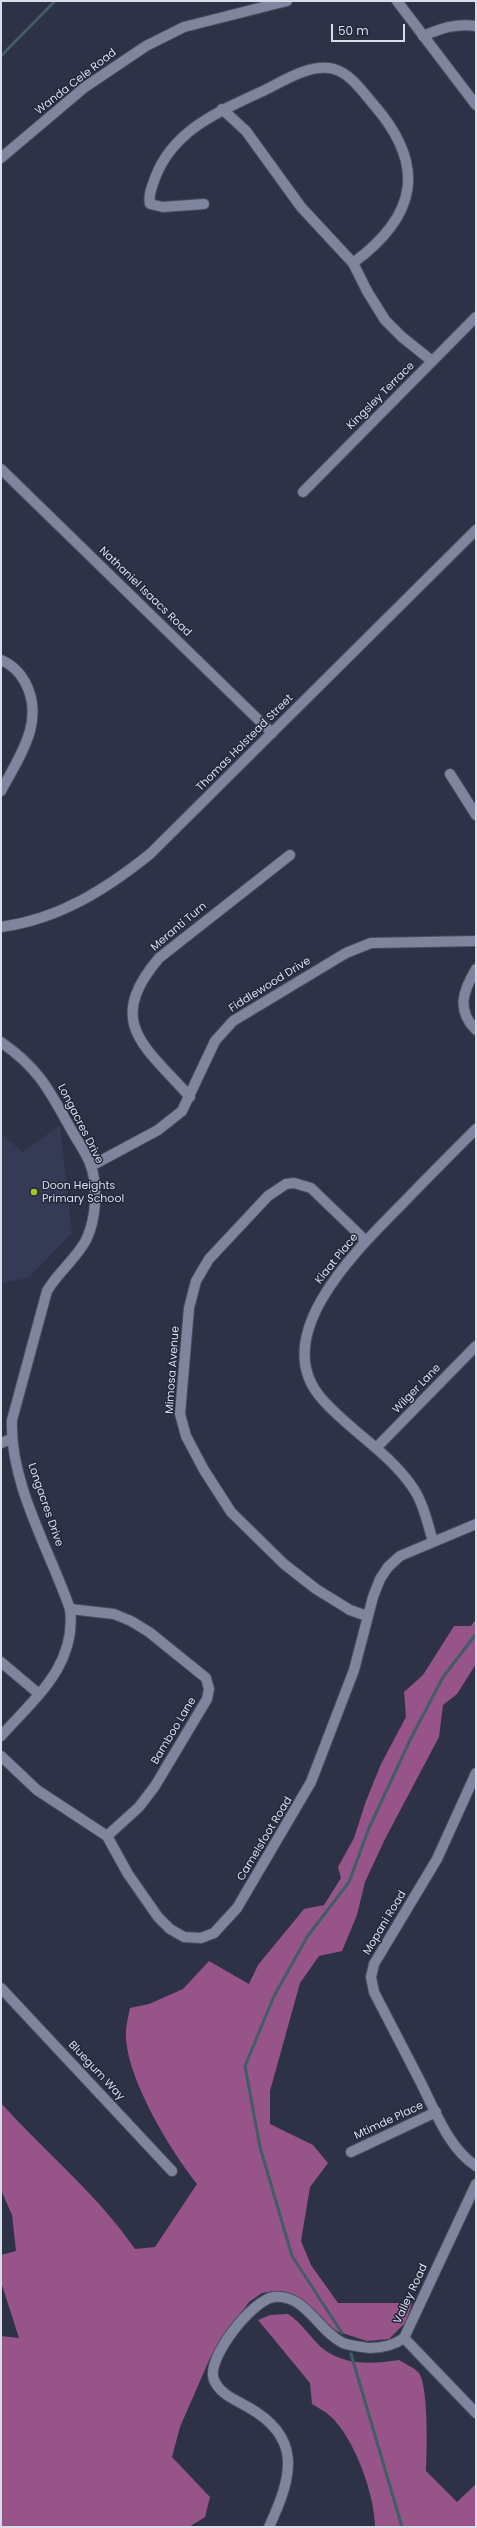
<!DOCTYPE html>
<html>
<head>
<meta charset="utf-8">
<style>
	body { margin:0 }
	#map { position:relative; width:477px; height:2528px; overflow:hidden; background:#2e3247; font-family:Poppins,sans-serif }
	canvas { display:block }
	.frame { position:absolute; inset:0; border:2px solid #d9ddea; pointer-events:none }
	.scale { position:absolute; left:331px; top:24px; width:74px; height:18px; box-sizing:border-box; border:2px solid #d9ddea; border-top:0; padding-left:5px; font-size:12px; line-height:14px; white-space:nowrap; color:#d9ddea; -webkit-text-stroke:3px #24283c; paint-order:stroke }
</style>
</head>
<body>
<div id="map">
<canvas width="477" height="2528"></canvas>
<div class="frame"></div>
<div class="scale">50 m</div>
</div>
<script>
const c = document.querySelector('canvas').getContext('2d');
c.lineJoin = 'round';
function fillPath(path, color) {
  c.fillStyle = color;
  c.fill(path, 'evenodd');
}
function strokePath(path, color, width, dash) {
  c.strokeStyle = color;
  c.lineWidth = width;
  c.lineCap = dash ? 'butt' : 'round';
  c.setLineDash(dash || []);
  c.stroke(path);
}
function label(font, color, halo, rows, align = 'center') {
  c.font = font + ' Poppins,sans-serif';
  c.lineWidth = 3;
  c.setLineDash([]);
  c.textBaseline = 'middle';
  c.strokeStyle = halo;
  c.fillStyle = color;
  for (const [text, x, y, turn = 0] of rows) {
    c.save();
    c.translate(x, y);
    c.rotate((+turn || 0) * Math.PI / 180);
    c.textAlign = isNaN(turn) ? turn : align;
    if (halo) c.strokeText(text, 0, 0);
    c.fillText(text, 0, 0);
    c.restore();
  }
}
fillPath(new Path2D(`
	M60,1125L72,1233L28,1278L1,1283V1134L23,1152Z`), '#353b55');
fillPath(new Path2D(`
	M476,1619V1664L457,1694L443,1705L439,1737L385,1839L365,1882L357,1915L342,1951L319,1956L300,1983L270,2091V2124L313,2145L328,2163L310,2187L301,2241L311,2265L338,2303H412L406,2322L389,2339L367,2341L336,2331L300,2299L289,2293L276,2291L262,2293L249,2302L210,2358L180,2427L172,2457L210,2497L205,2517L189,2527H1V2336L19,2338L1,2282V2255L16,2251L12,2215L1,2190V2103C45,2152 98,2195 135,2249L155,2247L197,2184C170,2150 129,2082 126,2039C125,2029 128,2018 130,2008L149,2004L183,1989L209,1961L249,1984L258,1965L304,1909L324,1905L341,1878L338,1867L354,1838L366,1801L381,1764L406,1717L404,1692L423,1675L454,1626H471Z
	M288,2314C302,2323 309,2336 321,2347C343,2366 372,2364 399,2360C405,2364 413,2367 418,2372C429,2383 427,2454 426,2471L457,2502L476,2484V2527H375C375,2495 354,2437 330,2416C325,2411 318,2408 312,2404L310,2383L258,2320L270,2315Z`), '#965488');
strokePath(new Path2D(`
	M1,56L55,1
	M342,2333L292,2256L260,2147L245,2066L274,1996L307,1937L349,1882L369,1828L411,1738L443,1677L476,1634
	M351,2354L402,2527`), '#415d66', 3);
const minor = new Path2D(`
	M423,36C442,28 456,23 476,26
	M222,109L246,131L301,207L353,263L367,291L385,320L402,337L432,361
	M1,158L85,87L146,46L184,27L287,1
	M204,204L163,207L150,204C148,195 152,187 155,178C173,129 222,110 265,90C285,80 311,63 334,69C351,74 363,92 374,105C427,166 417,216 353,263
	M1,469L272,733
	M303,492L476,317
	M1,660C11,664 20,673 25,682C46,721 19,757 1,791
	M450,774L476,815
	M476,969C463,991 456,1010 476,1030
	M190,1097C145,1046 104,1023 159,958L290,855
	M91,1166L158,1130L182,1111L215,1041L233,1021L346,953L371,943L476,941
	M366,1241L311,1188L294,1183L286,1184L268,1196L209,1259L196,1281L189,1308L180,1414L186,1436L204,1470L231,1512L284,1564L316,1589L350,1610L367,1616
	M1,1443L11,1439
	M376,1448L476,1346
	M433,1541C427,1522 423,1501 411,1485C387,1451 349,1430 322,1399C265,1335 362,1245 404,1202C428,1177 452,1153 476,1129
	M70,1609L114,1614L131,1621L149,1632L206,1678L209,1689L207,1699L155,1786L139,1807L107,1836
	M1,1662L39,1694
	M1,1756L37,1790L107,1836L128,1874L158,1917L170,1929L184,1937L201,1938L214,1933L237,1908L311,1782L354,1670L373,1597L380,1579L388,1567L400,1556L476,1524
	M476,1773L437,1859L374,1964L371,1977L374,1992C389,2021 404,2050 419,2079C434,2108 448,2148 476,2166
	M1,1988L172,2171
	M351,2152L436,2112
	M404,2338L476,2413
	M269,2527C292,2477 304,2437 246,2406C234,2399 220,2394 214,2380C205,2359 253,2299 274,2297C306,2294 318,2331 343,2343C351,2346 361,2347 370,2348C383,2348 394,2345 404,2338L476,2184`);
const tertiary = new Path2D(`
	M397,1L476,105
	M1,927C59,919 105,890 150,854L476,530
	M1,1042C40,1069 50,1092 72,1131C78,1142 87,1154 91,1166C98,1187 96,1218 87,1238C79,1256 58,1272 47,1291L12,1420C9,1482 50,1551 70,1609C77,1665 35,1698 1,1736`);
strokePath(minor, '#494d5d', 12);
strokePath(tertiary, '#494d5d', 12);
strokePath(minor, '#7f859d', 10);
strokePath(tertiary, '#7f859d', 10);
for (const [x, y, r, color] of [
	[34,1192,4,"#a9c71b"]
]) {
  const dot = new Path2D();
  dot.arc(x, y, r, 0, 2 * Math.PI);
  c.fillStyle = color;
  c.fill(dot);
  strokePath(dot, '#24283c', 1.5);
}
label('11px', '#d9ddea', '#24283c', [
	["Wanda Cele Road",76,82,-38],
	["Kingsley Terrace",381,396,-45],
	["Nathaniel Isaacs Road",145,592,44],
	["Thomas Holstead Street",245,743,-45],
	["Meranti Turn",179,927,-40],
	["Fiddlewood Drive",270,985,-32],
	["Longacres Drive",80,1124,63],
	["Kiaat Place",337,1259,-51],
	["Mimosa Avenue",173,1370,-86],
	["Wilger Lane",417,1389,-46],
	["Longacres Drive",45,1505,71],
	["Bamboo Lane",174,1731,-59],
	["Camelsfoot Road",265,1839,-59],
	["Mopani Road",385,1923,-59],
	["Bluegum Way",96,2071,47],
	["Mtimde Place",389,2121,-25],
	["Valley Road",411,2294,-65]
]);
label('11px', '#d9ddea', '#24283c', [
	["Doon Heights",42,1186],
	["Primary School",42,1199]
], 'left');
</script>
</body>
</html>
